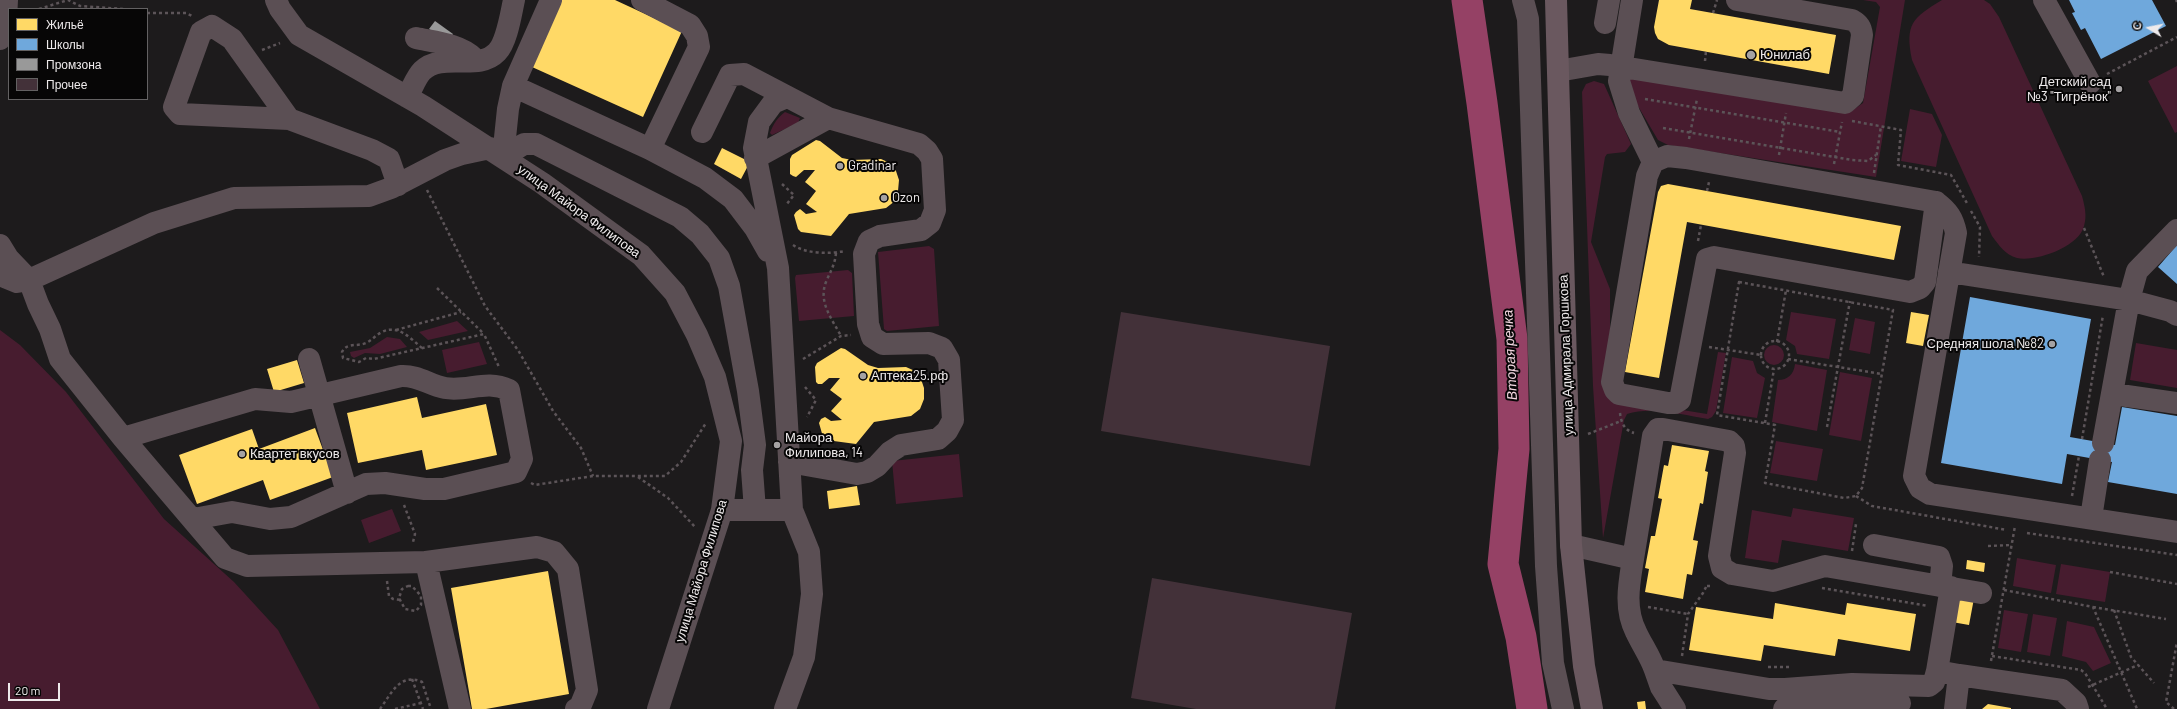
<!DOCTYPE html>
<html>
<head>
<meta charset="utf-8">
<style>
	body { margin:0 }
	#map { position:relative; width:2177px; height:709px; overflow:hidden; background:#1d1b1c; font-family:Barlow,sans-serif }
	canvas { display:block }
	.legend { position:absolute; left:8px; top:8px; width:140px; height:92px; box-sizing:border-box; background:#070606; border:1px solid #636162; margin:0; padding:5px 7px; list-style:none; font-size:12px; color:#eeeaeb }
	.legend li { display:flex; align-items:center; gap:8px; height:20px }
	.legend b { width:20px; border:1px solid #636162 }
	.north { position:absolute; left:2129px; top:8px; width:40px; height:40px; -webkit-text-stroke:3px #070606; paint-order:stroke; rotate:280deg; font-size:11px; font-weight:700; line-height:16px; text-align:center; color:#eeeaeb }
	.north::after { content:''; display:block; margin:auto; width:14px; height:18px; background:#eeeaeb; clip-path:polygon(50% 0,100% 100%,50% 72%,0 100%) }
	.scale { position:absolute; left:8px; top:683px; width:52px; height:18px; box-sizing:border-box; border:2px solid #eeeaeb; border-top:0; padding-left:5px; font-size:12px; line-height:14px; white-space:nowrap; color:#eeeaeb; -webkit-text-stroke:3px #070606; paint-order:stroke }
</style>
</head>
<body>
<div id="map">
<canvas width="2177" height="709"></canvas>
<ul class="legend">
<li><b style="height:11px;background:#ffd966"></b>Жильё</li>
<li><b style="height:11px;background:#6fa8dc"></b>Школы</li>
<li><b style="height:11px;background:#999"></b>Промзона</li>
<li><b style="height:11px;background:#433139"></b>Прочее</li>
</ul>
<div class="north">С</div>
<div class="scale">20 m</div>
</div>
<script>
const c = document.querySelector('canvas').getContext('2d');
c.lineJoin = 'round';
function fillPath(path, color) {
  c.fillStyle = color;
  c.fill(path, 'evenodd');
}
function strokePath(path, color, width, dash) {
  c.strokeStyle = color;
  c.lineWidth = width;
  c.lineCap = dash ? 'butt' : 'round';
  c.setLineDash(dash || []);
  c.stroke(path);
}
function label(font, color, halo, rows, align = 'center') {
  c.font = font + ' Barlow,sans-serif';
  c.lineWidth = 4;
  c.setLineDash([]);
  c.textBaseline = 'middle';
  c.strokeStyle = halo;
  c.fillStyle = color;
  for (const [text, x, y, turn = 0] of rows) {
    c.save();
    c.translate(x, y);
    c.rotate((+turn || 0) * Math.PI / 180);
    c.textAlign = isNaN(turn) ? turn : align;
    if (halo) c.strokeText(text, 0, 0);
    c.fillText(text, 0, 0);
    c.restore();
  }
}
fillPath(new Path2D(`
	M1863,0H1905L1876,177L1668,145L1658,140L1632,96L1629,80L1632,75L1850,112L1863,103L1880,7L1876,2Z
	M1942,0H1984L1990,4L1999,17L2082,196C2085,207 2087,216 2084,226C2079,247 2036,262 2017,258C2005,255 1999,245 1992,236L1912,60C1905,24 1912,18 1942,0Z
	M2177,66V132L2175,133L2148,81Z
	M1594,81L1604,84L1631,144L1625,152L1607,154L1605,157L1591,242L1610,289V339L1606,388L1676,409L1707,414L1718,352L1726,353L1716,411L1712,417L1708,419C1682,415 1652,406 1627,414L1624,420L1603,538L1593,386L1582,92L1586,84Z
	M1910,109L1932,114L1942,135L1936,167L1901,161Z
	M785,112L800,118L798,123L772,135L770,133C773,124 778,117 785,112Z
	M929,246L934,249L939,326L887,331L884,329L878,252Z
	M848,270L852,273L854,316L799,321L795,278L796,275Z
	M1791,312L1836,319L1829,359L1797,354L1795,346L1786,340Z
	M1855,318L1875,322L1870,354L1849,350Z
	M457,321L468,331L428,340L419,332Z
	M0,330L20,345L66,392L164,519L234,582L278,630L320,709H0Z
	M387,337L400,339L407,347L380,354L365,353L354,358L351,356L350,352L370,348Z
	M479,342L487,364L447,373L442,350Z
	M2136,343L2177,350V388L2130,380Z
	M1764 355a10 10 0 1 1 20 0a10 10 0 1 1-20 0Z
	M1732,357L1753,361L1757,373L1765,378L1757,418L1723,413Z
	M1795,364L1827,370L1817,431L1772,422L1778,380C1788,380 1794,374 1795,364Z
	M1840,372L1872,378L1861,441L1829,435Z
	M1776,441L1823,449L1817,481L1770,473Z
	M959,454L963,497L896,504L892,461Z
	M1793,508L1854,518L1848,551L1782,540L1778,563L1745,558L1752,510L1791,517Z
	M392,509L401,531L369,543L361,520Z
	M2017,558L2056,565L2051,593L2013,586Z
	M2061,564L2110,572L2105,602L2056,594Z
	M2004,610L2028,614L2021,652L1998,648Z
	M2033,614L2057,618L2050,656L2027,652Z
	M2067,621L2094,627L2111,663L2093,671L2086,662L2062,656Z`), '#471c2f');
fillPath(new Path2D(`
	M562,0H615L682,31L643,117L532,67Z
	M1659,0H1692L1690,9L1836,35L1829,74L1669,45L1658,39L1655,33L1654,27Z
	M816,140L820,141L842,158L852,160L881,159L890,163L896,171L899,180L898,191L895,201L886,208L849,214L831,236L801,232L798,229L794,215L796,212L800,209L806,214L817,212L806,204L816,191L805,182L815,170H804L796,177L793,176L790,174V159L792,155Z
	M722,148L750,162L741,179L714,164Z
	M1668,184L1901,226L1894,260L1687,222L1659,378L1625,372L1658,192L1661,186Z
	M1911,312L1929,315L1923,346L1906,343Z
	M841,348L845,349L868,365L878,368L906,367L915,371L921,379L924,388V399L920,409L911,416L874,422L856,444L826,440L823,437L819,423L821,419L825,417L831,421L842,420L831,411L842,399L830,390L840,378H829L822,384H818L816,382L815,367L817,363Z
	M297,360L304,383L274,392L267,369Z
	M417,397L422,418L486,404L497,455L426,470L422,450L358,463L347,413Z
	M315,428L333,477L270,500L263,480L197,504L179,455L252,429L259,449Z
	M1672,445L1709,451L1705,471L1708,472L1703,504L1700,503L1693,540L1698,541L1692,575L1687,574L1683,599L1645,592L1649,569L1645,568L1651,536H1655L1662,499L1658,498L1664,465L1668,466Z
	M857,486L860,505L829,509L827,491Z
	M1967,560L1985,563L1984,572L1966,569Z
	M548,571L569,694L486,709H472L451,588Z
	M1958,590L1975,593L1969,625L1952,622Z
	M1775,603L1845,615L1847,603L1916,614L1910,651L1838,639L1835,656L1764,645L1761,661L1689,650L1696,607L1773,619Z
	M1645,701L1646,709H1638L1637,702Z
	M1988,704L2011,708V709H1982Z`), '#ffd966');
fillPath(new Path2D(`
	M2069,0H2152L2166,26L2101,59L2085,28L2081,30L2072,13L2075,12Z
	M2177,245V284L2158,267Z
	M1970,297L2091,319L2070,437L2115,445L2122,407L2177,416V494L2108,482L2112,462L2067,454L2062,484L1941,463Z`), '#6fa8dc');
fillPath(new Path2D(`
	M435,21L453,34L448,41L429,29Z`), '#999');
strokePath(new Path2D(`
	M1467,0L1482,103L1512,339L1514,449L1503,564L1521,637L1532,709`), '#954165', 31);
fillPath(new Path2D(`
	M1121,312L1330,346L1310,466L1101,431Z
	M1152,578L1352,613L1335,709H1196L1131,698Z`), '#433139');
strokePath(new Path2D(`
	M2176,0L2177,2
	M39,9L68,0L80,6L124,9
	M147,13H186L192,16
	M1713,13L1717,0
	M262,50L280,43
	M1705,61L1706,51
	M2107,74L2177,37
	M1645,99L1840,132
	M1852,121L1901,130L1898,165L1951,175L1968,205
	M1663,128L1852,160L1868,161L1876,155
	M1689,139L1697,99
	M1779,155L1786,113
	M1834,164L1842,122
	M1874,173L1881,126
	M782,184L794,195L786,205
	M427,190L485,306L518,350L553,411L581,448L593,476
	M1707,191L1709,182
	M1971,211L1980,227L1979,257
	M2084,228L2104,277
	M1698,241L1701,225
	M793,245C806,254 830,254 845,251
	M836,253C835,265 830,272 826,282C818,302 832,319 841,336
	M1739,282L1893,310L1862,488L1856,496L1844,498L1765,483L1775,425L1717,415Z
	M437,288L484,334
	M396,330L461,312
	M1761 355a14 14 0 1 1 28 0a14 14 0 1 1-28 0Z
	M1777,342L1786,290
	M1709,347L1761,355
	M422,348C410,338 398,324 382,332C376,335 372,340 366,343C357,347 347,342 342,352L343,358L359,362L366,358L374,359L484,334L499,367
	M803,359L841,336L851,335
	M1788,359L1882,374
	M805,387L816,400L807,417
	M1620,413C1621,422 1624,430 1634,433
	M1765,423L1774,369
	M1827,427L1850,301
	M1588,434L1621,421
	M808,436L816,445
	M2082,439L2103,315
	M638,477L668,498L696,528
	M531,483L535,485L593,476H665L681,462L706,423
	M1856,496L1872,506L2007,530
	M2072,496L2079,456
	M404,505L415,534L413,542
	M2027,533L2177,555
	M1988,546L2012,545
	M1852,551L1856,524
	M2110,572L2177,584
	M387,581L389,596L393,599L401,600
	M408,586H412L421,596V605L416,611L405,609L399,598L402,589Z
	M1707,586H1712
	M1822,588L1928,606
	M2004,590L2093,607L2137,709
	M1648,607L1688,614
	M2093,607L2166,619
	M2114,610L2131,657L2154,683
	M1682,656L1688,614L1703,593L1707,585
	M1992,656L2081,670L2085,673L2107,709
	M1991,661L2015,526
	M1768,667H1790
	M412,679L423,709
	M2088,687L2138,665
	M380,709C391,694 400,672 422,682L431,709
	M395,709L421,703
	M2174,709L2166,702L2177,642`), '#5c5458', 2.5, [3, 3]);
strokePath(new Path2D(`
	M276,0L280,9L299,35L423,106L542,183L641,255L675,293L697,335L715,377L731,441L722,510L658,709
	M642,0L690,25L697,36L699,47L650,149
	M1523,0L1528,19L1546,566L1553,663L1563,709
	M1632,0L1619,81L1629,113L1653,162L1667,156L1686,158L1936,202C1948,211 1953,218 1956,233L1914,476L1920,488L1930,494L2177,532
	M2044,0L2090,83
	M1605,23L1609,0
	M416,38C435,42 460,44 474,58
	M0,39L6,19L7,0
	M1558,71L1598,64L1610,65L1845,103L1853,96L1862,35C1861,27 1859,24 1852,20L1737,0
	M513,86L551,0
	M407,97C412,89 416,77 422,71C443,51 478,72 497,52C507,42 511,13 514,0
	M289,119L232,39L212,26L201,32L174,107L180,114L289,119L372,150L389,159L398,185
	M702,132L730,75L744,74L828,118
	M503,157L524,144H536L680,217L700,234L719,258L729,286L748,391L755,445L752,470L755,510
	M503,157L508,109L513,86L650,149L705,178L733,199L755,228L768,251
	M755,158L828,118L919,144L927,151L932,159L935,210L930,223L921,230L880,236L869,241L864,254L868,324L872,337L883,344L929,343L942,348L949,360L953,420L947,431L938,439L901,445L890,452L877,466L867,472L857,474L789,462
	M1653,162L1647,176L1612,382L1615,390L1619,394L1668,403H1675L1680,400L1707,259L1714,257L1910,292L1920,288L1925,282L1936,202
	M2177,230L2137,271L2129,300L2170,311L2177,315
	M0,245L8,258L29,280L17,282L0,275
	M1949,272L2129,300L2103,443
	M309,359L347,493
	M2113,394L2177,403
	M123,438L255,399L291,402L401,376C418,375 429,385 445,388C468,392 486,379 509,390L522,459L516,472L444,489H425L385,483L366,484L291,517L270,519L232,512L193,519
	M722,510H792L778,268L754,148L759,122L773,103L787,97
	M2091,518L2100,460
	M1571,545L1633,559L1653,436L1658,429H1663L1729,441L1734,446L1735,453L1719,556L1722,568L1732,574L1773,581L1825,566L1981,593
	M1874,545L1939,557L1942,566L1940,586
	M1633,559C1629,584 1624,608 1636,632C1642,645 1650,656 1655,670L1769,689H1785L1852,684L1929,686L1934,682L1937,671
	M426,562L537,547L554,552L568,569L587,690L580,707L576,709
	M1951,587L1937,671L1959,675L1955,709
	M1655,670L1661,687L1675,709
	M1959,675L2062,690L2076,703L2078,709
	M460,709L426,562L247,566L225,558L123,438L60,359L50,329L38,304L29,280L154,223L234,198L369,196L391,188L445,160L462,154L490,148
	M785,709L804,657L812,594L809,552L792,510
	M1784,709L1864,700L1900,703`), '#5b4f54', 22);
strokePath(new Path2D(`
	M1556,0L1571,545L1584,666L1592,709`), '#6a585f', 22);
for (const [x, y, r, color] of [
	[1751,55,5,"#a5a2a3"],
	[2119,89,4,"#a5a2a3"],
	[840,166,4,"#a5a2a3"],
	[884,198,4,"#a5a2a3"],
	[2052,344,4,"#a5a2a3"],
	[863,376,4,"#a5a2a3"],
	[777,445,4,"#a5a2a3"],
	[242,454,4,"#a5a2a3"]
]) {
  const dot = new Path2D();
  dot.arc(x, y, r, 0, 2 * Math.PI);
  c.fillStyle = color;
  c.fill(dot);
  strokePath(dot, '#070606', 1.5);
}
label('13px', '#eeeaeb', '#070606', [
	["Юнилаб",1760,55],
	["Детский сад",2111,82,"right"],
	["№3 \"Тигрёнок\"",2111,97,"right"],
	["Gradinar",848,166],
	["Ozon",892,198],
	["Средняя шола №82",2044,344,"right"],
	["Аптека25.рф",871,376],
	["Майора",785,438],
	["Филипова, 14",785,453],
	["Квартет вкусов",250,454]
], 'left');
label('13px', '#eeeaeb', '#070606', [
	["улица Майора Филипова",579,211,36],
	["улица Адмирала Горшкова",1566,355,-92],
	["улица Майора Филипова",701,571,-73]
]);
label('italic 14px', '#f2d7e0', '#070606', [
	["Вторая речка",1510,355,-93]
]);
</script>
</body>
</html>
